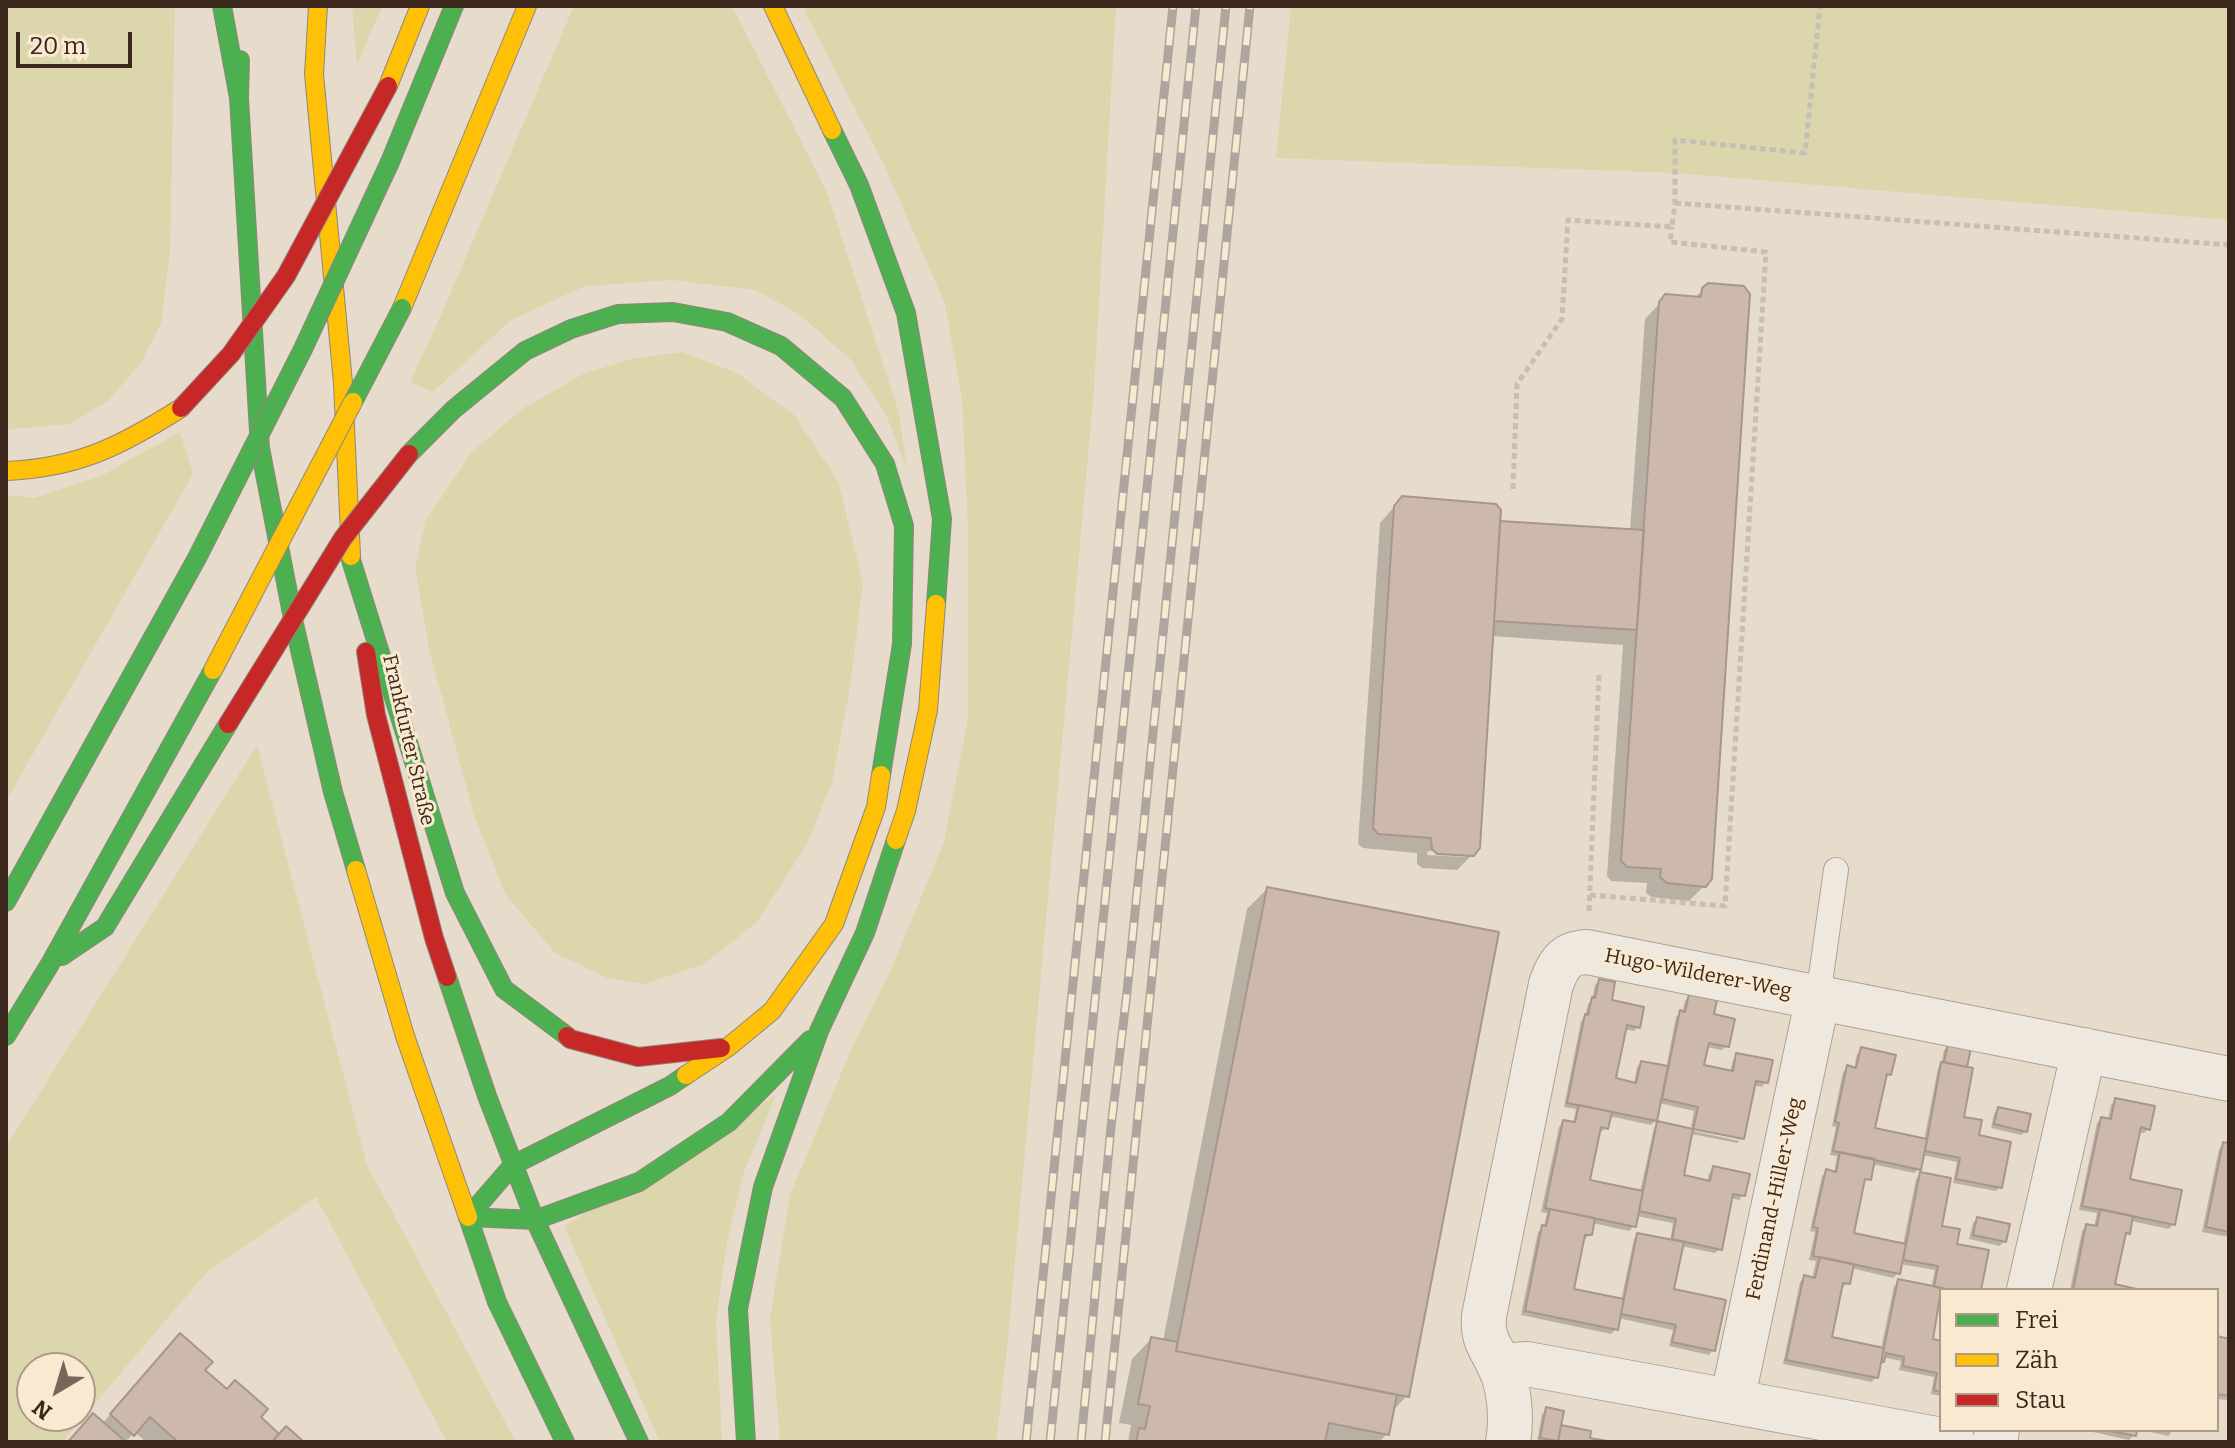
<!DOCTYPE html>
<html>
<head>
<meta charset="utf-8">
<style>
	body { margin:0 }
	#map { position:relative; width:2235px; height:1448px; overflow:hidden; background:#e7dccc; font-family:Bitter,serif }
	canvas { display:block }
	.frame { position:absolute; inset:0; border:8px solid #3c271c; pointer-events:none }
	.legend { position:absolute; left:1939px; top:1288px; width:280px; height:144px; box-sizing:border-box; background:#f9e9d0; border:2px solid #ad9b88; margin:0; padding:10px 14px; list-style:none; font-size:24px; color:#3c271c }
	.legend li { display:flex; align-items:center; gap:16px; height:40px }
	.legend b { width:40px; border:2px solid #ad9b88 }
	.north { position:absolute; left:16px; top:1352px; width:80px; height:80px; box-sizing:border-box; background:#f9e9d0; border:2px solid #ad9b88; border-radius:50%; rotate:218deg; font-size:22px; font-weight:700; line-height:32px; text-align:center; color:#3c271c }
	.north::after { content:''; display:block; margin:auto; width:28px; height:36px; background:#78665a; clip-path:polygon(50% 0,100% 100%,50% 72%,0 100%) }
	.scale { position:absolute; left:16px; top:32px; width:116px; height:36px; box-sizing:border-box; border:4px solid #3c271c; border-top:0; padding-left:10px; font-size:24px; line-height:28px; white-space:nowrap; color:#3c271c; -webkit-text-stroke:6px #f9e9d0; paint-order:stroke }
</style>
</head>
<body>
<div id="map">
<canvas width="2235" height="1448"></canvas>
<div class="frame"></div>
<ul class="legend">
<li><b style="height:10px;background:#4caf50"></b>Frei</li>
<li><b style="height:10px;background:#ffc107"></b>Zäh</li>
<li><b style="height:10px;background:#c62828"></b>Stau</li>
</ul>
<div class="north">N</div>
<div class="scale">20 m</div>
</div>
<script>
const c = document.querySelector('canvas').getContext('2d');
c.lineJoin = 'round';
function fillPath(path, color) {
  c.fillStyle = color;
  c.fill(path, 'evenodd');
}
function strokePath(path, color, width, dash) {
  c.strokeStyle = color;
  c.lineWidth = width;
  c.lineCap = dash ? 'butt' : 'round';
  c.setLineDash(dash || []);
  c.stroke(path);
}
function label(font, color, halo, rows, align = 'center') {
  c.font = font + ' Bitter,serif';
  c.lineWidth = 6;
  c.setLineDash([]);
  c.textBaseline = 'middle';
  c.strokeStyle = halo;
  c.fillStyle = color;
  for (const [text, x, y, turn = 0] of rows) {
    c.save();
    c.translate(x, y);
    c.rotate((+turn || 0) * Math.PI / 180);
    c.textAlign = isNaN(turn) ? turn : align;
    if (halo) c.strokeText(text, 0, 0);
    c.fillText(text, 0, 0);
    c.restore();
  }
}
fillPath(new Path2D(`
	M6,6H175L170,251L161,324L140,364L108,401L70,424L13,429L6,428Z
	M352,6H382L357,65Z
	M574,6H732L827,192L899,413L907,469L887,417L851,360L799,314L755,290L671,280L585,286L511,320L433,392L410,382L441,315Z
	M804,6H1116L1094,390L1007,1350L996,1442H780L770,1318L790,1195L853,1045L893,965L944,842L968,718V528L962,399L945,304L885,167L806,14Z
	M1291,6H2229V220L1675,173L1276,158Z
	M682,352L737,373L794,415L838,481L863,583L850,688L832,782L806,846L756,923L704,964L645,984L610,979L555,953L505,894L474,815L429,649L415,567L426,520L472,452L522,409L583,374L631,359Z
	M180,432L193,474L6,801V495L34,498L101,476Z
	M257,745L367,1165L516,1442H447L316,1197L207,1272L62,1442H6V1147ZM32,1368H80V1416H32Z
	M776,1095L744,1172L727,1242L716,1321L722,1442H660L564,1226Z`), '#dbd6ac');
fillPath(new Path2D(`
	M1703,289L1705,885L1689,901L1651,897L1646,893L1647,883L1611,881L1607,876L1623,645L1491,636L1472,855L1457,870L1422,868L1417,864V853L1363,848L1358,844L1380,523L1402,498L1498,523L1630,531L1645,319L1666,297L1694,299ZM1428,851L1466,853V857L1427,855Z
	M1267,889L1407,1396L1392,1411L1387,1434L1379,1442H1128L1131,1425L1119,1423L1132,1359L1151,1339L1163,1341L1247,909Z
	M1600,981L1609,1002L1638,1027L1634,1031L1624,1029L1614,1080L1634,1084L1637,1067L1641,1063L1666,1068L1676,1017L1682,1013L1685,1001L1689,996L1712,1016L1727,1046L1722,1050L1706,1047L1702,1066L1730,1072L1733,1060L1737,1055L1766,1082L1762,1087L1753,1085L1742,1139V1137L1691,1127L1694,1111L1659,1103L1656,1120L1651,1125L1609,1116L1606,1128L1601,1132L1598,1131L1588,1182L1640,1192L1654,1128L1658,1124L1681,1177L1707,1183L1709,1173L1714,1169L1743,1195L1739,1200L1730,1198L1720,1249L1715,1253L1681,1246L1672,1291L1713,1350L1709,1355L1669,1346L1673,1330L1618,1318L1616,1329L1611,1334L1521,1315L1538,1232L1544,1226L1547,1213L1541,1212L1559,1127L1563,1122L1573,1124L1576,1109L1564,1107L1581,1021L1585,1017L1588,1004L1592,1000L1595,985ZM1636,1216L1673,1223L1670,1241L1638,1235L1634,1239L1621,1301L1572,1291L1582,1239H1585L1590,1234L1592,1223L1629,1231L1634,1226Z
	M1949,1046L1968,1050L1961,1118L1977,1137L2000,1187L1996,1191L1953,1183L1957,1162L1922,1155L1919,1169L1914,1173L1872,1164L1869,1179L1862,1183L1851,1234L1903,1245L1916,1179L1920,1174L1939,1227L1955,1245L1979,1290H1941L1931,1341L1941,1343V1396L1931,1394L1934,1377L1899,1370L1901,1361L1882,1357L1876,1377L1872,1382L1783,1364L1800,1282L1804,1277L1812,1279L1816,1261L1809,1260L1815,1232L1810,1231L1822,1176L1826,1172L1834,1174L1837,1156L1830,1155L1836,1127L1832,1126L1843,1072L1848,1068L1854,1069L1857,1054L1862,1049L1889,1074L1885,1078L1873,1130L1924,1141L1938,1068L1941,1065L1944,1050ZM1900,1264L1935,1270L1931,1288L1898,1282L1894,1286L1881,1349L1829,1339L1840,1287H1843L1848,1283L1851,1268L1893,1278L1898,1273Z
	M2116,1100L2148,1129L2144,1133L2138,1132L2128,1180L2173,1224L2169,1229L2131,1221L2128,1233L2124,1237L2113,1286L2132,1290H2070L2082,1231L2087,1226L2094,1227L2097,1213L2079,1210L2097,1123L2101,1119L2108,1120L2111,1105Z
	M1998,1109L2026,1131L2021,1135L1991,1128L1994,1114Z
	M1693,1131L1740,1141L1737,1143L1691,1134Z
	M2224,1144L2229,1145V1237L2202,1232L2219,1149Z
	M1977,1219L2004,1241L2000,1246L1969,1239L1973,1223Z
	M2217,1338L2229,1341V1398L2226,1400L2217,1399Z
	M166,1351L202,1371L279,1436L301,1442H146L135,1432L125,1442H69L102,1424Z
	M1547,1409L1559,1427L1588,1439L1601,1442H1537L1542,1414Z
	M2094,1430H2135L2134,1435L2129,1440L2093,1432Z
	M2142,1430H2173L2168,1436Z`), '#0003');
const building = new Path2D(`
	M1708,283L1744,286L1750,294L1712,879L1706,887L1667,883L1660,877L1661,869L1627,867L1621,861L1659,302L1665,294L1701,297L1702,288Z
	M1402,496L1496,504L1501,510L1480,848L1474,856L1437,854L1432,849L1431,838L1378,834L1373,828L1394,506Z
	M1500,521L1644,530L1637,630L1494,621Z
	M1267,887L1499,932L1409,1397L1176,1351Z
	M1599,979L1615,982L1612,1000L1644,1007L1640,1028L1627,1025L1616,1078L1636,1083L1641,1061L1668,1066L1657,1121L1567,1103L1585,1014L1588,1015L1592,997L1595,998Z
	M1689,994L1717,1000L1714,1014L1735,1019L1729,1047L1709,1043L1704,1065L1733,1071L1736,1053L1773,1060L1768,1083L1756,1081L1744,1139L1693,1129L1698,1107L1662,1099L1680,1010L1685,1012Z
	M1948,1043L1971,1048L1967,1067L1944,1062Z
	M1861,1047L1896,1055L1891,1075L1887,1074L1875,1128L1927,1139L1921,1170L1833,1151L1839,1123L1835,1122L1847,1065L1856,1068Z
	M1941,1062L1973,1068L1964,1117L1982,1120L1979,1135L2011,1142L2002,1188L1956,1179L1960,1158L1925,1151Z
	M2115,1098L2155,1106L2150,1130L2141,1127L2130,1179L2182,1190L2175,1225L2082,1206L2101,1117L2111,1119Z
	M1579,1105L1612,1112L1608,1129L1601,1127L1590,1180L1643,1191L1636,1227L1545,1208L1563,1120L1575,1122Z
	M1998,1107L2031,1114L2027,1132L1994,1124Z
	M1657,1121L1693,1129L1684,1175L1710,1181L1713,1166L1750,1174L1745,1196L1733,1194L1722,1250L1672,1239L1676,1219L1639,1211Z
	M2223,1142L2229,1143V1232L2206,1227Z
	M1840,1152L1875,1159L1871,1180L1865,1179L1854,1233L1906,1244L1900,1274L1813,1256L1818,1228L1813,1227L1826,1169L1836,1172Z
	M1920,1172L1951,1178L1942,1226L1960,1229L1957,1244L1989,1250L1981,1290H1950L1934,1287L1938,1266L1903,1260Z
	M1550,1209L1595,1218L1592,1235H1585L1574,1289L1624,1299L1618,1330L1525,1311L1542,1225L1546,1226Z
	M2100,1209L2133,1216L2130,1234L2126,1233L2115,1284L2141,1290H2073L2086,1224L2097,1226Z
	M1977,1217L2010,1224L2006,1242L1973,1235Z
	M1637,1233L1684,1242L1674,1289L1726,1300L1715,1351L1672,1342L1676,1325L1621,1314Z
	M1820,1257L1854,1264L1850,1284L1843,1283L1832,1337L1884,1348L1878,1378L1786,1360L1804,1275L1815,1278Z
	M1898,1279L1943,1288L1941,1290L1933,1339L1941,1341V1392L1934,1390L1937,1373L1903,1366L1904,1357L1886,1353L1884,1362H1881Z
	M180,1333L213,1362L205,1370L227,1389L235,1380L268,1409L261,1417L279,1434L272,1442H178L150,1417L134,1436L110,1414Z
	M2217,1336L2229,1339V1396L2217,1394Z
	M1151,1337L1178,1342L1176,1351L1397,1395L1389,1435L1329,1423L1325,1442H1136L1139,1428L1145,1429L1150,1406L1138,1404Z
	M1546,1407L1564,1411L1558,1441L1540,1438Z
	M93,1413L126,1442H68Z
	M1561,1425L1591,1431L1590,1438L1613,1442H1558Z
	M286,1426L304,1442H272Z
	M2105,1430H2137L2136,1436Z`);
fillPath(building, '#ccb9ac');
strokePath(building, '#a7968b', 2);
const lane = new Path2D(`
	M1818,997L1836,870`);
const street = new Path2D(`
	M2029,1290L2084,1050
	M1500,1366L1527,1364L1953,1442
	M1732,1401L1818,997
	M1508,1442C1512,1419 1510,1386 1499,1365C1490,1345 1482,1340 1484,1316L1551,984C1559,964 1564,953 1587,952L2229,1079
	M1995,1442L1997,1430`);
const fast = new Path2D(`
	M222,6L239,98
	M240,60L239,98L260,448L294,624L333,792L356,870
	M832,130L859,185L906,313L942,519L936,604
	M390,162L454,6
	M409,454L454,409L525,351L571,329L618,314L673,312L727,322L781,346L843,398L885,464L904,526L902,644L881,775
	M351,560L455,893L504,989L567,1036
	M6,902L197,558
	M62,956L105,927L228,724
	M447,977L487,1096L535,1220
	M6,1036L50,964L213,670
	M468,1217L513,1165L670,1086L686,1075
	M468,1217L535,1220L639,1182L729,1122L810,1040
	M468,1217L497,1302L565,1442
	M535,1220L639,1442
	M746,1442L738,1309L763,1187L819,1031L865,933L896,840`);
const slow = new Path2D(`
	M318,6L314,74L343,383L351,556
	M773,6L832,130
	M388,86L420,6
	M402,308L527,6
	M6,471C78,468 121,446 181,408
	M896,840L906,811L928,710L936,604
	M356,870L405,1036L468,1217
	M686,1075L727,1048L772,1011L834,924L876,807L881,775`);
const jam = new Path2D(`
	M366,652L376,715L434,938L447,977
	M567,1036L570,1039L638,1057L721,1048`);
strokePath(lane, '#aca195', 26);
strokePath(street, '#aca195', 46);
strokePath(fast, '#91867c', 20);
strokePath(slow, '#91867c', 20);
strokePath(jam, '#91867c', 20);
strokePath(new Path2D(`
	M1675,203L2229,245
	M1513,489L1517,384L1562,319L1568,220L1672,227L1675,203V140L1805,153L1820,6
	M1590,895L1725,906L1766,252L1670,242L1672,227
	M1589,911L1599,673`), '#c7beb5', 5, [6, 4]);
strokePath(lane, '#efe8de', 24);
strokePath(street, '#efe8de', 44);
strokePath(fast, '#4caf50', 18);
strokePath(slow, '#ffc107', 18);
strokePath(jam, '#c62828', 18);
const rail = new Path2D(`
	M1026,1442L1173,6
	M1050,1442L1196,6
	M1081,1442L1111,1127L1127,992L1226,6
	M1105,1442L1250,6`);
strokePath(rail, '#aea69e', 9);
strokePath(rail, '#f9e9d0', 6, [18]);
const fastBridge = new Path2D(`
	M353,402L402,308
	M197,558L303,349L390,162`);
const slowBridge = new Path2D(`
	M213,670L353,402`);
const jamBridge = new Path2D(`
	M181,408L231,354L286,276L388,86
	M228,724L343,538L409,454`);
strokePath(fastBridge, '#91867c', 20, []);
strokePath(slowBridge, '#91867c', 20, []);
strokePath(jamBridge, '#91867c', 20, []);
strokePath(fastBridge, '#4caf50', 18);
strokePath(slowBridge, '#ffc107', 18);
strokePath(jamBridge, '#c62828', 18);
label('20px', '#3c271c', '#f9e9d0', [
	["Frankfurter Straße",408,740,77],
	["Hugo-Wilderer-Weg",1698,974,11],
	["Ferdinand-Hiller-Weg",1775,1199,-78]
]);
</script>
</body>
</html>
